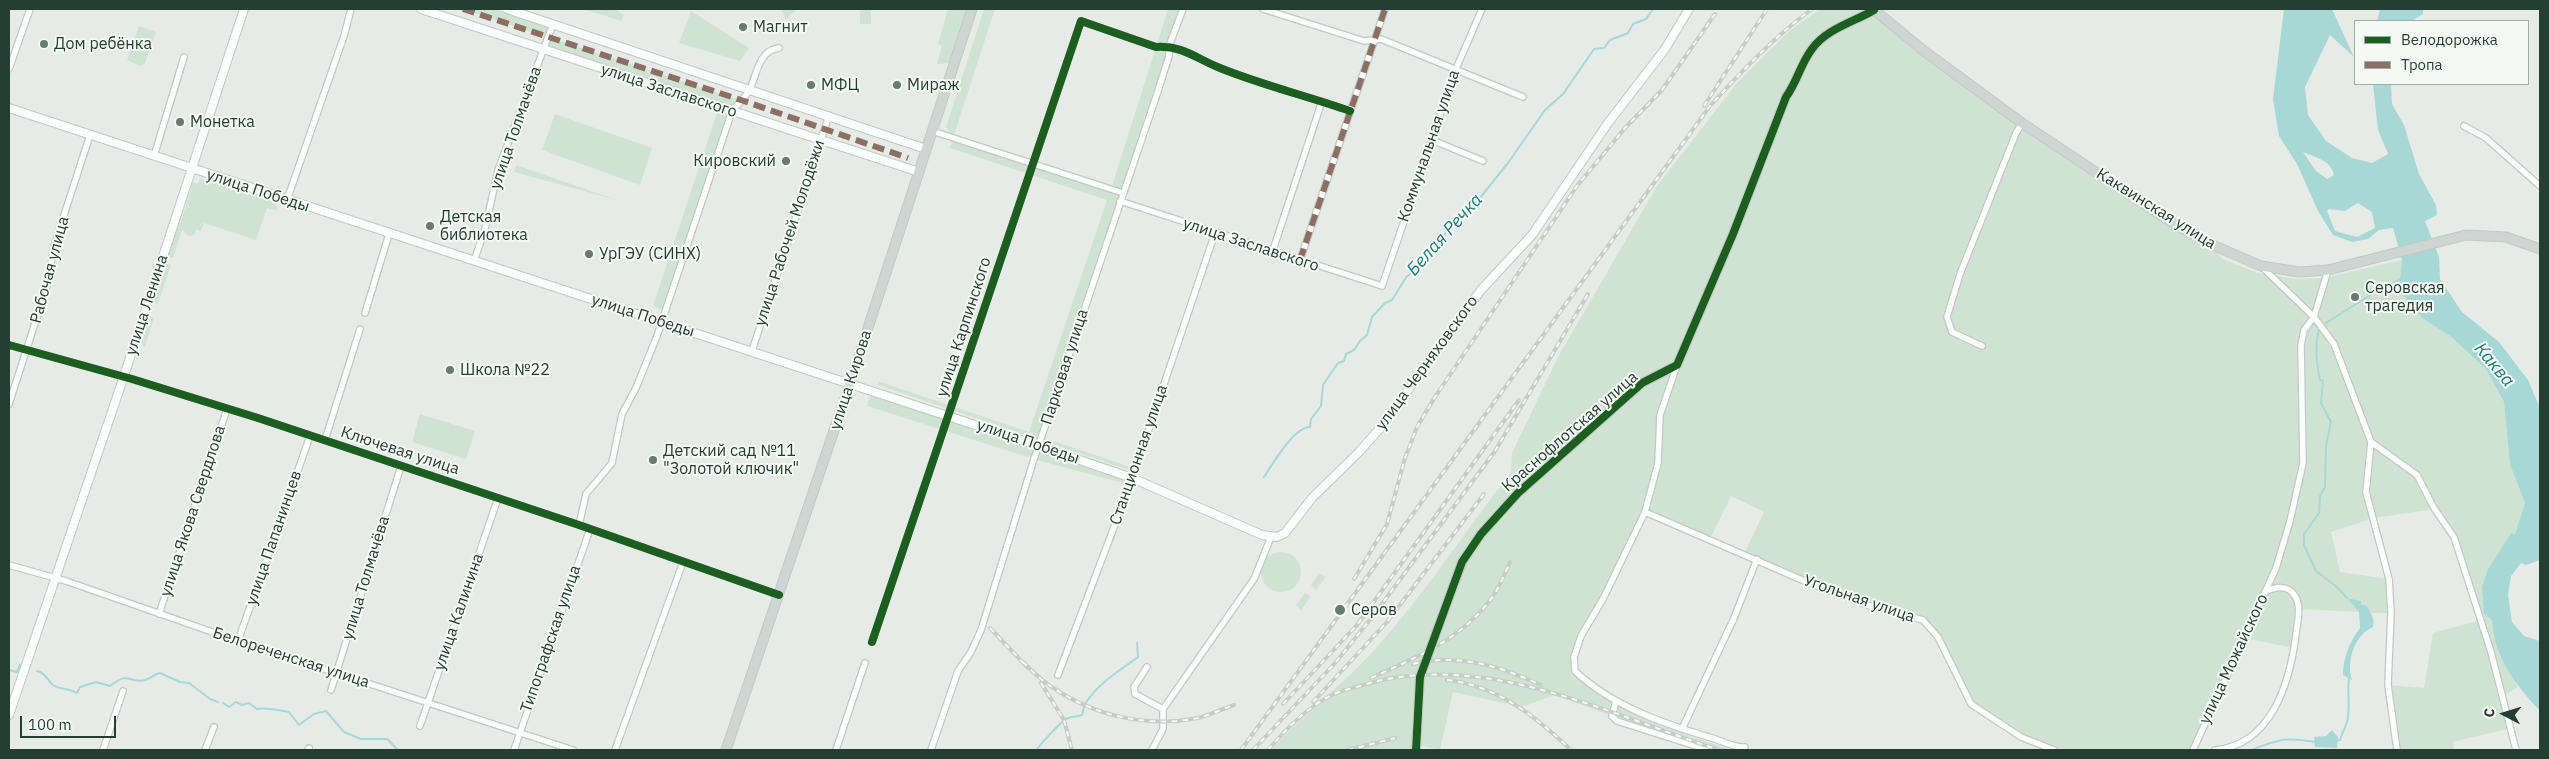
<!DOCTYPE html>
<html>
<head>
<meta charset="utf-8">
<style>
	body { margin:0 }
	#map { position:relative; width:2549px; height:759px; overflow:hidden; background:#e6ebe8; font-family:"IBM Plex Sans",sans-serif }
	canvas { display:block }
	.frame { position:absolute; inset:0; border:10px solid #243e33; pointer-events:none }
	.legend { position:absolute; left:2354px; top:20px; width:175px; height:65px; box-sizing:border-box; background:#f5f9f6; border:1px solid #a1aea8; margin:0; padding:6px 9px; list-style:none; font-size:15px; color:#243e33 }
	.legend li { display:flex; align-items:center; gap:10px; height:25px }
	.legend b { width:25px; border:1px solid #a1aea8 }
	.north { position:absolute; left:2479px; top:689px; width:50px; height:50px; -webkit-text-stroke:4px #f5f9f6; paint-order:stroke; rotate:275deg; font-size:14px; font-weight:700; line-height:20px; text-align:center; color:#243e33 }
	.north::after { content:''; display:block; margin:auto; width:18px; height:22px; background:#243e33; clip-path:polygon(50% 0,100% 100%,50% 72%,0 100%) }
	.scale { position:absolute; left:20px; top:716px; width:96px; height:22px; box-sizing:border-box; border:2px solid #243e33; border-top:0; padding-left:6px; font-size:15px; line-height:18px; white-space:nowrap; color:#243e33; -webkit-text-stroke:4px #f5f9f6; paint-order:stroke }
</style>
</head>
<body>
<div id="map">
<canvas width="2549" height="759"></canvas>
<div class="frame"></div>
<ul class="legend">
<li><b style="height:6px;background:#1b5e20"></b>Велодорожка</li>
<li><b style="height:6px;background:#8d6e63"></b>Тропа</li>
</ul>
<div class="north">С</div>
<div class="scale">100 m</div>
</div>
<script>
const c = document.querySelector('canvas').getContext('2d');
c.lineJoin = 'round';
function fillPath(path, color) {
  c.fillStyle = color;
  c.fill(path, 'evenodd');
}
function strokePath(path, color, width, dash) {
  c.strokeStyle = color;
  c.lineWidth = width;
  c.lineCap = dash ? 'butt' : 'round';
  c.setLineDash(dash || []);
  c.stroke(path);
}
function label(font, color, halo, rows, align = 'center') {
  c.font = font + ' "IBM Plex Sans",sans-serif';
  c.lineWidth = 4;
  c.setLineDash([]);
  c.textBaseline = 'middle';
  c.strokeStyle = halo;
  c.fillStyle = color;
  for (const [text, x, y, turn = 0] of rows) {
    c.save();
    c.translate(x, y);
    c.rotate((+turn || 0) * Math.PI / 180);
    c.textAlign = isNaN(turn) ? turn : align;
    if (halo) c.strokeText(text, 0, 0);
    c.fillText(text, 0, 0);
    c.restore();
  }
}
fillPath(new Path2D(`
	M463,9H495L544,25L547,29L546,37Z
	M584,9H615L624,15L621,21Z
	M781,9H797L786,20Z
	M860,9H871V24H860Z
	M948,9H968L952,63L937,64L942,46L938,44Z
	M984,9H995L953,138L946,127Z
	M1168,9H1183L1042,437L1136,469L1129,470L878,385V381L1029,432L1107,200L950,148L952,141L1111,189Z
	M1820,9H1873L2022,123L2208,243L2222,259L2258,273L2296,279L2324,278L2402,260L2400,290L2422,318L2450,336L2486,369L2504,402L2510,465L2525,503L2515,534L2511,533L2488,569L2493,635L2500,657L2518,687L2503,696L2511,728L2453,742L2454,750H2397L2388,685L2424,688L2433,633L2480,620L2454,537L2434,509L2374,518L2331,532L2340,572L2389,579L2391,613H2372L2366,605H2361L2360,601L2348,598L2359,612L2299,609L2294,648L2244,638L2193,750H2054L2021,737L1971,704L1938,637L1923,620L1870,606L1744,554L1764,512L1731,496L1710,539L1645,512C1632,540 1619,569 1604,596C1590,622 1568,641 1571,672C1616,715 1676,732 1734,750H1708L1626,725L1612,716L1555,695L1521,707L1453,692L1440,750L1414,744L1413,750H1271C1304,714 1344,684 1377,647C1426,592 1466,530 1511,472L1512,453L1558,357L1657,186L1737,83L1788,32Z
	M691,11L749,48L740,61L679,43Z
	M139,26L156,32L145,63L140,66L127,60Z
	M548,37L737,99L666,311L653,306L719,107L544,50Z
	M555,114L652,148L640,185L542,150Z
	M516,165L617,200L514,172Z
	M200,178L276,202L277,211L267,208L256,240L204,223L201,231L196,229L195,235L188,236L182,230L173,258L168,256L166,253L176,225L181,221L193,182L198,184Z
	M163,263L171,265L158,304L154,302V291Z
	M149,316L154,318L145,347L138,341L144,324Z
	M870,396L1030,446L1131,482L1130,485L1034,459L867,406Z
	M420,414L475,431L466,459L412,442Z
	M1261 572a20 20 0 1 1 40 0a20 20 0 1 1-40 0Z
	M1319,573L1326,577L1316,590L1311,585Z
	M1305,593L1311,596L1301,610L1296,605Z`), '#d0e3d3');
fillPath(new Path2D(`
	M2284,9H2332L2354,57L2330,35L2305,87L2308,115L2326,141L2352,158L2372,163L2388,154L2378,130L2373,84H2391L2392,104L2404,125L2419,174L2436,205L2437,215L2425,221L2439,257L2440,279L2462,312L2499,342L2528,380L2540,408V560L2526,565L2521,563L2511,576L2508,595L2512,622L2524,636L2540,641V711C2516,685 2493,657 2492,620L2484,614L2482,587L2488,569L2511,533L2515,534L2525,503L2510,465L2504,402L2486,369L2450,336L2422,318L2399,290L2402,260L2393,228L2379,230L2368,239L2352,242L2333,235L2318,211L2297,164L2279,136L2273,99ZM2303,152C2316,158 2331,160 2334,175L2327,179L2316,171ZM2358,203L2372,212L2375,228L2357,237L2335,231L2327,211L2329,209L2345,211Z
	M2380,9H2423V14L2412,21H2377Z
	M2347,598L2361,601V605H2366C2371,612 2375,618 2373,627C2354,635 2346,662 2352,680L2343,675C2343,658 2350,641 2360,628L2359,612Z
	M2332,730L2338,737L2337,748L2315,747L2314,737L2326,736Z`), '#a8d8d6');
strokePath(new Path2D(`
	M2326,323L2375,292L2401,279
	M2319,328C2315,347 2316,361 2320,380L2323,381L2321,403L2331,422L2326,446L2325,487L2320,496L2319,513L2304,534V545L2316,571L2337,587L2347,598
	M1264,477C1274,462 1294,427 1310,427L1311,419L1321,406L1323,385L1338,363L1344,361L1346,354L1354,350L1360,341L1367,335L1372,317L1385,303L1392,300L1407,276L1417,270L1432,247L1475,204L1508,163L1545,110L1563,94L1594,49L1604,48L1610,40L1628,33L1633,24L1646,19L1653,9
	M9,670L17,672L20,665
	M37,671C45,672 47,680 53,685C60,690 69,688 77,693L80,687L96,682L110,686C130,670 128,684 145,680C150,679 154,674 160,673L180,682L189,683L210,699L218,702
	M223,703L229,707L236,702L242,705L249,703L257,709C266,707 279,710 289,712L299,725L314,714L326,711L344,732L361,739H387L398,750
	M2336,741L2340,740C2342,732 2348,724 2348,716C2350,703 2347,691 2349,678
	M1037,750C1038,746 1063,720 1066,719C1071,716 1077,717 1082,715C1084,711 1083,707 1085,704C1099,682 1118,672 1138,657L1137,643
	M2251,750C2281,739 2284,737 2316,742`), '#a8d8d6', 2);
const street = new Path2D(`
	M1263,9L1364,41L1381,39L1523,97
	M9,69L30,9
	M2464,126L2486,138L2540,186
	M932,131L1123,193
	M1432,140L1483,161
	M154,156L184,57
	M287,200L344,36L351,9
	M1120,201L1382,286L1455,71L1482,9
	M1273,250L1322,101
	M1300,260L1385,9
	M474,261L485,229L498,170L553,24
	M2262,267L2314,317L2334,344L2371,442L2366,492L2389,579L2391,613L2388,685L2397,750
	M365,313L389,234
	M9,345L132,379L258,418L579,525L779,595
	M1982,346L1952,332L1947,317L1960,274L2016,133L2022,123
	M752,351L829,115
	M1677,365L1660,415L1658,463L1645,512L1604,597L1581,636L1574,657L1575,671C1612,706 1664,724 1712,738C1722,741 1735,748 1745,747
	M9,404L47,286L54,246L90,135
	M325,440L360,329
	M2371,442L2417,475L2434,508L2454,537L2491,652L2516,750
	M1645,512L1809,583L1870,606L1923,620L1938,637L1971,704L2021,737L2054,750
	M579,525L586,494L612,463L622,414L636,388L657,336L732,111C738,104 746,97 750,89C757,74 759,50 779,48
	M9,565L66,581L238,641L573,750
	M159,614L227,409
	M238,641L310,436
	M872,642L1081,21L1156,47C1182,45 1197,59 1220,68C1262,85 1307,96 1350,111
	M1147,667L1134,687L1135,694L1163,709V729L1152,750
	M1058,675L1130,485L1215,233
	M331,690L401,466
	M1616,701L1612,716L1617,721L1708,750
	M1163,709L1254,579L1271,537
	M420,726L498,498
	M1682,729L1734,618L1757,559
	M103,750L123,691
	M205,750L214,727
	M308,750L309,748
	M514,750L590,529
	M615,750L683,562
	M836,750L865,663
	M931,750L958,671L971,652L981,630L1034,459L1158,91L1169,56V46L1183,9
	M2193,750L2276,568L2290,521L2303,463L2301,345L2304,330L2314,317L2328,270
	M2215,750C2272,745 2290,682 2296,634C2297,623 2302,607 2295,596C2288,584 2275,587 2265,592`);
const secondary = new Path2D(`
	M421,9L919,172
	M507,9L926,149
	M9,108L1039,446L1132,478L1262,535L1277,537L1285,533L1312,498L1359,452L1382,426L1481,290L1532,235L1608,123L1665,49L1689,9
	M9,715L124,376L244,9
	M1416,750L1420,677L1462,562L1481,534L1518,493L1642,383L1677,365L1733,234L1786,97C1797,82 1801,63 1812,49C1826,29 1854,22 1874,10`);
const primary = new Path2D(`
	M1873,9L1924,51L2022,123L2171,222L2208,243L2261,266L2299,272L2328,270L2466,235L2506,237L2540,249
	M726,750L850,383L972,9`);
strokePath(street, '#c3c8c5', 8);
strokePath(secondary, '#c2c8c5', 10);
strokePath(primary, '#c2cac6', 11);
strokePath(street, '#fbfcfc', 5.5);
strokePath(secondary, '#fbfcfc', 8);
strokePath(primary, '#ced6d3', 9);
const rail = new Path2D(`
	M1704,106L1767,9
	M1354,579L1387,524L1405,458L1417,427L1435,397L1577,186L1625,128L1662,90L1715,14
	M990,628L1028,668
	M1023,662C1032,671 1042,681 1052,687C1094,716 1148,728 1198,718C1210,715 1222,709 1234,705
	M1413,664C1459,653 1499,666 1541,685
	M1371,678C1417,657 1463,639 1493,596C1500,586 1505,573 1510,562
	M1447,680C1498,686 1535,716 1571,750
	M1041,683L1064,720L1072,750
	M1313,702L1387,622L1484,494
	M1283,704L1357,625L1519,400
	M1241,750L1710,106C1742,71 1774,37 1812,9
	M1253,750L1336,662L1373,616L1495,451L1588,294
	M1268,750C1286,729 1308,706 1334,694C1343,690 1354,688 1363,685C1482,649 1608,714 1719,750
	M1348,750L1395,738`);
strokePath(rail, '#c7ccc9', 4);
strokePath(rail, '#f5f9f6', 2, [5.5]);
strokePath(new Path2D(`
	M463,9L741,100L908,158
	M1300,260L1385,9`), '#8d6e63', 6, [12, 6]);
strokePath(new Path2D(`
	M9,345L132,379L258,418L579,525L779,595
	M872,642L1081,21L1156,47C1182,45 1197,59 1220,68C1262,85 1307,96 1350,111
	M1416,750L1420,677L1462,562L1481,534L1518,493L1642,383L1677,365L1733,234L1786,97C1797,82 1801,63 1812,49C1826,29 1854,22 1874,10`), '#1b5e20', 8);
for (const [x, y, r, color] of [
	[743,27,5,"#687b72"],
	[44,44,5,"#687b72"],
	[811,85,5,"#687b72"],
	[897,85,5,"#687b72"],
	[180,122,5,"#687b72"],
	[786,161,5,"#687b72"],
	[430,226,5,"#687b72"],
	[589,254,5,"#687b72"],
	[2355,297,5,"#687b72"],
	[450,370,5,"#687b72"],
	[653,460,5,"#687b72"],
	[1340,610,6,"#687b72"]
]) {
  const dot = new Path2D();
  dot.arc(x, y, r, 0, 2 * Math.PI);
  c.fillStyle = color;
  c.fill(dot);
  strokePath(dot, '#f5f9f6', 2);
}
label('16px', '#243e33', '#f5f9f6', [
	["Магнит",753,27],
	["Дом ребёнка",54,44],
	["МФЦ",821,85],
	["Мираж",907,85],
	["Монетка",190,122],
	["Кировский",776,161,"right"],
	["Детская",440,217],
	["библиотека",440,235],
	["УрГЭУ (СИНХ)",599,254],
	["Серовская",2365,288],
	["трагедия",2365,306],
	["Школа №22",460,370],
	["Детский сад №11",663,451],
	["\"Золотой ключик\"",663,469],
	["Серов",1351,610]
], 'left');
label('16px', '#243e33', '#f5f9f6', [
	["улица Заславского",669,91,18],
	["улица Толмачёва",516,128,-71],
	["Коммунальная улица",1429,146,-71],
	["улица Победы",258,191,18],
	["Каквинская улица",2156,209,32],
	["улица Рабочей Молодёжи",790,233,-72],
	["улица Заславского",1251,245,18],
	["Рабочая улица",50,270,-75],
	["улица Ленина",147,305,-72],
	["улица Победы",643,316,18],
	["улица Карпинского",964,327,-72],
	["улица Черняховского",1427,363,-54],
	["Парковая улица",1065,367,-72],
	["улица Кирова",851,380,-72],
	["Краснофлотская улица",1570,432,-41],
	["улица Победы",1028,442,19],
	["Ключевая улица",400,451,18],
	["Станционная улица",1139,455,-71],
	["улица Якова Свердлова",193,511,-72],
	["улица Папанинцев",274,538,-71],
	["улица Толмачёва",366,578,-73],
	["Угольная улица",1859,599,19],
	["улица Калинина",459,612,-71],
	["Типографская улица",551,639,-71],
	["Белореченская улица",291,658,18],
	["улица Можайского",2234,659,-65]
]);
label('italic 18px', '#1f7879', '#f5f9f6', [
	["Белая Речка",1445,235,-48],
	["Каква",2494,365,50]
]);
</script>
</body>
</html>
